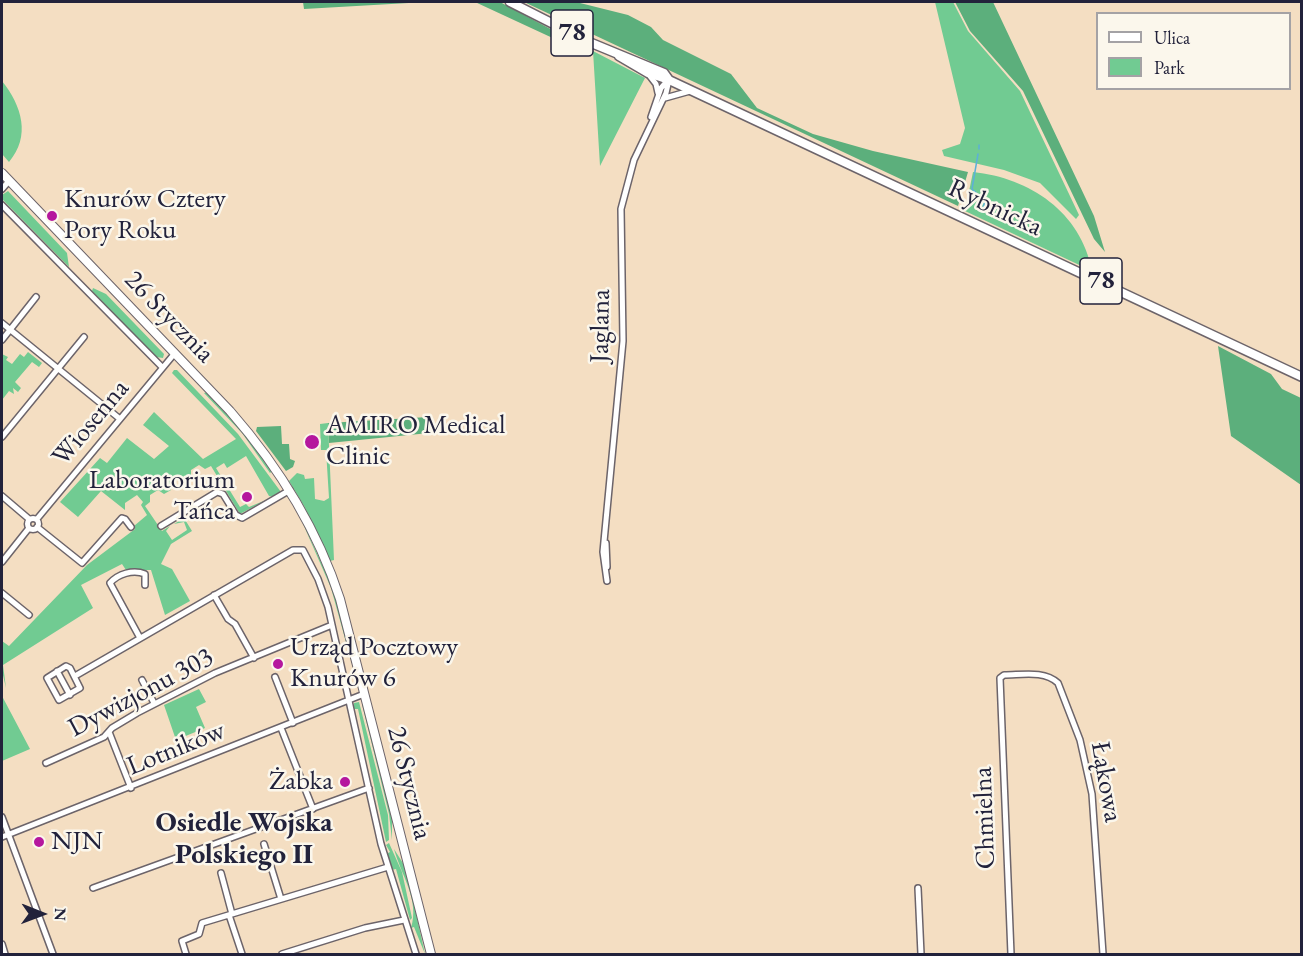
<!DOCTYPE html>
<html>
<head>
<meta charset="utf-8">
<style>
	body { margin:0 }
	#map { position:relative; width:1303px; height:956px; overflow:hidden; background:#f4dec2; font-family:"EB Garamond",serif }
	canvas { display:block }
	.frame { position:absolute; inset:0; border:3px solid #22223b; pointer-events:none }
	.legend { position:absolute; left:1096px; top:12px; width:195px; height:78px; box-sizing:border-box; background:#fbf7ec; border:2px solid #a4a2a5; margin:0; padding:8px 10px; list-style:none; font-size:18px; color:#22223b }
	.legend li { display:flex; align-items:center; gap:12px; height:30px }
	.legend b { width:30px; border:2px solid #a4a2a5 }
	.north { position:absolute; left:12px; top:884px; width:60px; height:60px; -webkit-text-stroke:4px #fbf7ec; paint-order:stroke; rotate:91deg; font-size:16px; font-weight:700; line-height:24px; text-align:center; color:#22223b }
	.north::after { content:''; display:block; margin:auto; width:21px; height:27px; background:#22223b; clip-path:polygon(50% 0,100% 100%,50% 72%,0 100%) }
</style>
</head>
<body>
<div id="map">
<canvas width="1303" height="956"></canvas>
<div class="frame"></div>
<ul class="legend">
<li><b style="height:8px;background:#fff"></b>Ulica</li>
<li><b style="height:16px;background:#71cb92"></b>Park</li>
</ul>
<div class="north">N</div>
</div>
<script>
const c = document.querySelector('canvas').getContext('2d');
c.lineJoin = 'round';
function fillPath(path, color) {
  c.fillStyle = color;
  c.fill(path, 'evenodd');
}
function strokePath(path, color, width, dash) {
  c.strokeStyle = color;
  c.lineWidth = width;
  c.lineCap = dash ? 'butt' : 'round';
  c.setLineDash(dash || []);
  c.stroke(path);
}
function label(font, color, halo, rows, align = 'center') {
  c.font = font + ' "EB Garamond",serif';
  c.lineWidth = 5;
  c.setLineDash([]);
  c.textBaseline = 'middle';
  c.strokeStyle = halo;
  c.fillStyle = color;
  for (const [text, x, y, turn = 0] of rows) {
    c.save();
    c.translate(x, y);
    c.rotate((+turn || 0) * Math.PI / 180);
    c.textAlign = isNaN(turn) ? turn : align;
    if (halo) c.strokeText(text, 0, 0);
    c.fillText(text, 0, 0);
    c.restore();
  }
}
fillPath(new Path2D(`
	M935,2H953L968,31L1020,91L1079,215L1076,219L1040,183L1004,170L944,156L942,150L960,144L965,128Z
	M593,51L645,78L600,166Z
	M2,81C22,106 31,136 9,162L2,154Z
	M973,172C1030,178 1081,212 1092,271L965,211Z
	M8,191L67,253L69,267L2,199V195Z
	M93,288L106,294L164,354L163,358L156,357L92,291Z
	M28,352L42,363L39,367L32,362L15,382L21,388L18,392L13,388L14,394L9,391L2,400V354L8,357L6,360L12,364L20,354L24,357Z
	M174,370H177L238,434L281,492L273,497L269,496L246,456L227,468L224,463L216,468L240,507L246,504L249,507L266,500L240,514L211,466L205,469L199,465L191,470V477L185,482L183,479L179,482L177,477L174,479L176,482L170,487L171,490L164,494L158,490L150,495V502L145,506L162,531L170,526L166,531L172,540L187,530L184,522L174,524L184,518L192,531L171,544L161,564L172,569L190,601L165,615L151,570H126L122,564L81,585L93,608L3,665L6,688L2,671V641L9,646L87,565L135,529L134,526L147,515L141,505L143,502L137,495L125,503V510L101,491L78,517L60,502L100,458L107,463L127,438L154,459L169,446L143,425L154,412L203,459L236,439L172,373Z
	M208,392L243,430L273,470L270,473L242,433L204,393Z
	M328,423L334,560L330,561L304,506L289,481L297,473L304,475L305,479L314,478L315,499L324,501L329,498L326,450H321L320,424Z
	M297,510L333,588L359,689L331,588Z
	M199,689L206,702L196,707L205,728L176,740L164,705Z
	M2,696L30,749L2,761Z
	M359,702L388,815L389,840L386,842L358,709H353L354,703Z
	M362,704H364L392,816V840L389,814Z
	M389,843L402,872L412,918L410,920L396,869L391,870L386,854L390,852L386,845Z
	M394,849L406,868L425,954L414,927L411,928C420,900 401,875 394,849Z`), '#71cb92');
fillPath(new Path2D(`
	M303,2H426L304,9Z
	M475,2H500L584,47L585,53Z
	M524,2H576L628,15L651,27L663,40L731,74L757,108L813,134L873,151L968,172L958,206Z
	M955,2H993L1094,216L1105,252L1094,239L1023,91L970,31Z
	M1218,346L1271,374L1282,389L1301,398V485L1231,436Z
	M428,417L429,433L329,443L328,423Z
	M281,426L282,444H289L290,459L295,461L293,467L286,471L256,431L257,427Z`), '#5caf7c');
strokePath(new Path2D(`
	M979,149V145
	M978,154L972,189L985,201L982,212`), '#5cb0d8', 1.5);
const street = new Path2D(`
	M649,75L656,84L658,93
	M665,98L690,91
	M651,117L661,88L668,80
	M2,189L9,181
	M2,205L162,367
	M2,323L120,419
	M2,340L36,297
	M2,437L84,337
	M2,496L29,519
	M27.5 524a5.5 5.5 0 1 1 11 0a5.5 5.5 0 1 1-11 0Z
	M37,519L175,353
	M161,526L217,492L223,494L236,515L242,518L290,490
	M37,527L82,563L122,518L125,519L131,527
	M606,543L607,567
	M2,562L29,528
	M607,581L603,552L623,341L621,209L634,160L666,93L669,80
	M2,593L29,615
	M214,595L228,619L235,624L254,658
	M140,638L110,583C118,574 133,569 145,574V585
	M66,666L70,668L80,688L59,700L47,678Z
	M57,671L70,695
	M75,676L293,550H303L318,579L328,607L381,844L416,954
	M275,677L293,723
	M142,680L154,703
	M281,728L313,809
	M109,732L131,788
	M46,763L104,737L112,728L137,713L215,673L332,625
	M2,817L53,954
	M2,837L364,694
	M264,844L281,899
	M221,873L232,914
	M93,888L369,788
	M918,888L921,954
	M229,915L242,954
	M2,944L5,954
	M186,954L182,941L199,934L202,923L388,867
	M282,954L365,928L404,920
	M1011,954L1000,678L1004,675C1022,675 1044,670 1058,683L1080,740L1092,794L1103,954`);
const secondary = new Path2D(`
	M2,173L230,411C279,467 317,528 340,599L431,954`);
const primary = new Path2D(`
	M510,2L589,42L664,73L669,80
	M619,56L648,73L669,80L1302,377`);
strokePath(street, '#6c646a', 8);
strokePath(secondary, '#6c646a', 10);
strokePath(primary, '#6c646a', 11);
strokePath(street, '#fff', 5);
strokePath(secondary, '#fff', 8);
strokePath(primary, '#fff', 8);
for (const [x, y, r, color] of [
	[52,216,6,"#b5179e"],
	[312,442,8,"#b5179e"],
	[247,497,6,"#b5179e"],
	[278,664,6,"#b5179e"],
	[345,782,6,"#b5179e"],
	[39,842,6,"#b5179e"]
]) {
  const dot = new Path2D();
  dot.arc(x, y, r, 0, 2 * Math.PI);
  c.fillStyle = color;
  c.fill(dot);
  strokePath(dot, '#fbf7ec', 2);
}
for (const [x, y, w] of [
	[572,33,42],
	[1101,281,42]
]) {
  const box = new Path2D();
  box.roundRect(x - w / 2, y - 23, w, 46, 4.5);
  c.fillStyle = '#fbf7ec';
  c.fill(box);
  strokePath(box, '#22223b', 1.5);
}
label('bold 26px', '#22223b', null, [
	["78",572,33],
	["78",1101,281]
]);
label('27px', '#22223b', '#fbf7ec', [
	["Knurów Cztery",64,200],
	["Pory Roku",64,231],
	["AMIRO Medical",326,426],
	["Clinic",326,457],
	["Laboratorium",235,481,"right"],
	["Tańca",235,512,"right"],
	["Urząd Pocztowy",290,648],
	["Knurów 6",290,679],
	["Żabka",333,782,"right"],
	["NJN",51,842]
], 'left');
label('27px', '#22223b', '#fbf7ec', [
	["Rybnicka",995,208,25],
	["26 Stycznia",169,317,46],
	["Jaglana",601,326,-89],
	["Wiosenna",91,423,-50],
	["Dywizjonu 303",141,693,-28],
	["Lotników",176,749,-22],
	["Łąkowa",1106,782,80],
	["26 Stycznia",409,783,76],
	["Chmielna",985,818,-92]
]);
label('bold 28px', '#22223b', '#fbf7ec', [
	["Osiedle Wojska",244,823],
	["Polskiego II",244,855]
]);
</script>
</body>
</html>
